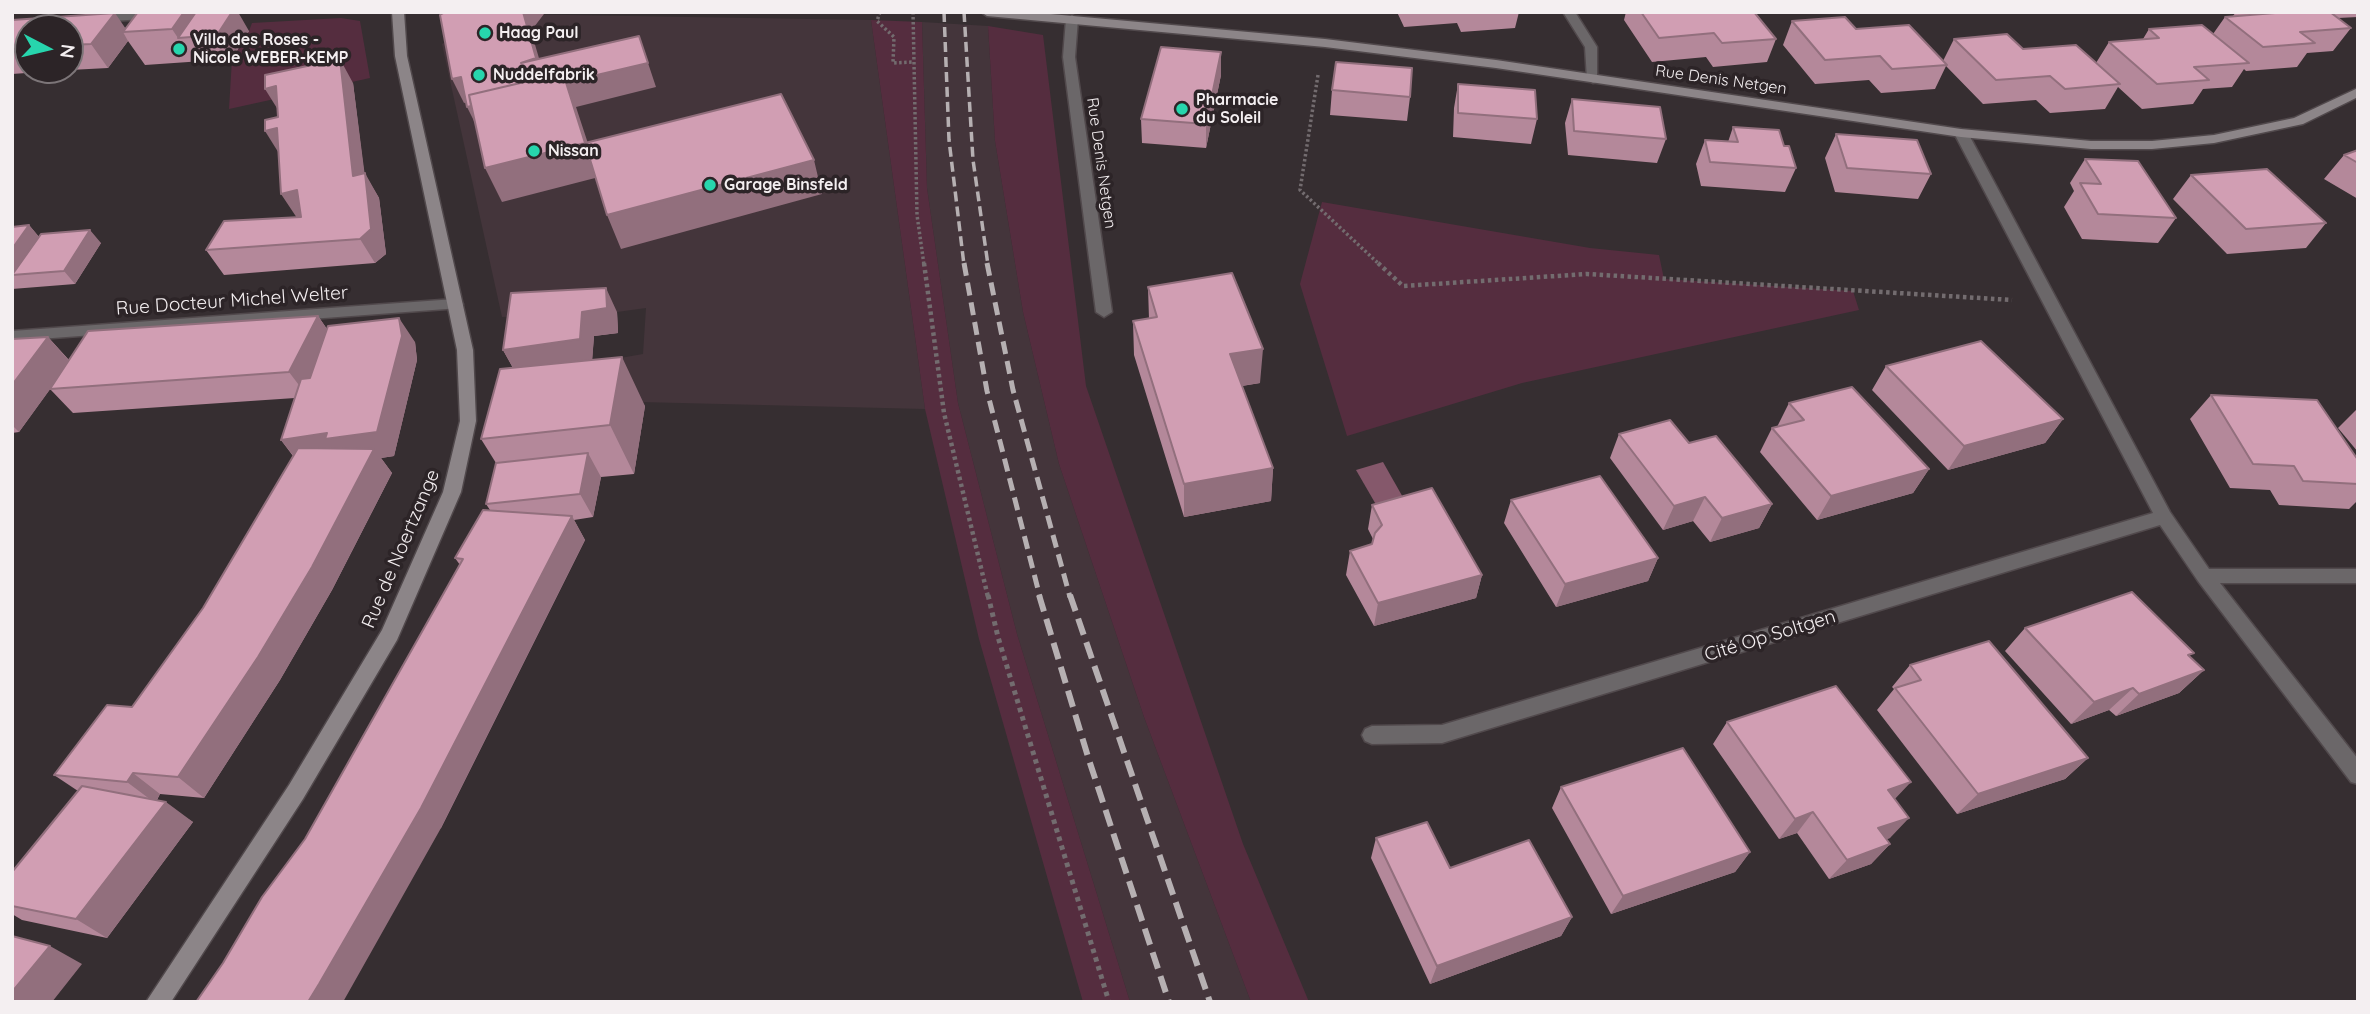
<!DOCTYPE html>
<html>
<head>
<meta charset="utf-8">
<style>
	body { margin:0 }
	#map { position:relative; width:2370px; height:1014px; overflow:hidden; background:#362e31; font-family:Quicksand,sans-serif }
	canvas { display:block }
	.frame { position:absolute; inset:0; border:14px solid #f4eff1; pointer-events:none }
	.north { position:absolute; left:14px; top:14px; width:70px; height:70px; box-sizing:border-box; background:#2c2427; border:2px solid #7c7578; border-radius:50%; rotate:97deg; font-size:19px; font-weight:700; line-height:28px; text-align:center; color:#f4eff1 }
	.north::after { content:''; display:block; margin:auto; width:24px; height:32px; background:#27d5ad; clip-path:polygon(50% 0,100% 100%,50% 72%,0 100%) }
</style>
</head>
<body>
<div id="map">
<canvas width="2370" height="1014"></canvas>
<div class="frame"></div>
<div class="north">N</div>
</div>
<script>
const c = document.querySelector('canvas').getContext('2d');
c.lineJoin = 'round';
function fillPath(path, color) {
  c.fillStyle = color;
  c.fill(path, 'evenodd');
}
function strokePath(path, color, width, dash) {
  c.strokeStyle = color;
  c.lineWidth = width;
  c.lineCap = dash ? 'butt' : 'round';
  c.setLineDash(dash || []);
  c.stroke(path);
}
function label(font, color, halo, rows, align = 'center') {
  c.font = font + ' Quicksand,sans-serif';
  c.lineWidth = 7;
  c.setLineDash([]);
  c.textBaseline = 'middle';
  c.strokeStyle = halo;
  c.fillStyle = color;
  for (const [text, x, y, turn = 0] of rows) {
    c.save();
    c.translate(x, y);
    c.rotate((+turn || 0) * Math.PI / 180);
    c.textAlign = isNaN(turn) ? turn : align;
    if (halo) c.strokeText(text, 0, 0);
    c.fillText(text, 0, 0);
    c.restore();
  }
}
fillPath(new Path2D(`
	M509,14L871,20L925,409L518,399L592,363L643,354L646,308L617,312L502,317L442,44L485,18Z
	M922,22L988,26L995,141L1023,312L1059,464L1144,717L1251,1002H1130L1017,634L958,403L927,188Z`), '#44353b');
fillPath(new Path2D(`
	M341,18L360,21L370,78L229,109L232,59L249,31L252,23Z
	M871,20L922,22L927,188L958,403L1017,634L1130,1002H1083L979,639L925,409Z
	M988,26L1043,35L1086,386L1243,844L1309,1002H1251L1144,717L1059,464L1023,312L995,141Z
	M1322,202L1590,248L1659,255L1664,279L1853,291L1859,310L1522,383L1347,436L1300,284Z`), '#552d3f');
fillPath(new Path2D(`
	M1383,462L1405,501L1378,508L1356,470Z`), '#85586b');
const minor = new Path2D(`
	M131,12H201L195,16L94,22L88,18L94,14Z
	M1563,12H1575L1597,47V82L1593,83L1587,79L1585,47Z
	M1072,15L1078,19L1075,57L1112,312L1104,317L1096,312L1063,57L1066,19Z
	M1961,129L1968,133L2170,512L2209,569H2358V583H2220L2358,759V784L2351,782L2198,581L2160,525L1442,743L1372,744L1365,741L1362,735L1365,729L1372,726L1442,725L2153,513L1954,133Z
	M455,299L463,304L460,308L12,341V331Z`);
const secondary = new Path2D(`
	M392,12H404L407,56L473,350L476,421L461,492L397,640L303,799L171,1002H146L289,785L382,630L443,492L460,421L457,350L395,56Z
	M981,12H1029L1325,39L1496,60L1961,129L2091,141H2152L2214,135L2294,118L2358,88V97L2303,124L2214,143L2152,149H2091L1961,137L1496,68L1325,47L987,16Z`);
strokePath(minor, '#51494c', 3);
strokePath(secondary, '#51494c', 3);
strokePath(new Path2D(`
	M880,12L877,21L894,37L893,63L912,62
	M913,12L917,215L924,265
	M1855,12H1885
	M1318,75L1300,190L1380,265`), '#736c6f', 3.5, [2.5, 2.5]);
strokePath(new Path2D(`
	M924,263L944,413L988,597
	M1378,263L1403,286L1587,274L2012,300`), '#736c6f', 4.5, [3.5, 3.5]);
strokePath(new Path2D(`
	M988,595L998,637L1109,1002`), '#736c6f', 5, [4.5, 4.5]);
fillPath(minor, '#6b6769');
fillPath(secondary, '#8c8588');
strokePath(new Path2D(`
	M944,12L949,140L964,265
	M964,12L973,160L988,265`), '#b6b0b2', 3.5, [10, 5]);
strokePath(new Path2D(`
	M964,263L987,391L1040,597
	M987,263L1013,390L1070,597`), '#b6b0b2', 5, [13, 7]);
strokePath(new Path2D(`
	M1039,595L1089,760L1169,1002
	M1070,595L1210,1002`), '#b6b0b2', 6, [17, 8]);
fillPath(new Path2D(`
	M138,12L249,31L232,59L145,65L128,41L108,68L70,70V28H28V70H69L12,74V20L126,28Z
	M1397,12H1519L1515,28L1461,32L1457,23L1404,27Z
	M1626,12H1754L1776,39L1767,62L1713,67L1706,57L1652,62L1624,20Z
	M2236,12H2358V17L2338,18L2351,28L2333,51L2307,53L2297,67L2246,71L2244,69L2232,87L2203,89L2193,104L2142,109L2118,87L2105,109L2050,113L2036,100L1983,104L1946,66L1935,89L1881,93L1869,80L1815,84L1783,45L1792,21L1856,29L1943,61L1954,39L2023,49L2096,63L2109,42L2143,39L2149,29L2213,34L2225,17L2233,16Z
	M1221,52V75L1206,148L1142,143L1141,119Z
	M353,83L364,173L379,198L386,254L375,263L224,275L206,250L296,217Z
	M1458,84L1537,119L1531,144L1453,137L1454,108Z
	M1332,90L1410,97L1407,121L1330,115Z
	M1572,99L1666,139L1657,163L1568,155L1565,123Z
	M1733,127L1784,146L1796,168L1785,192L1701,186L1696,164L1705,140L1728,142Z
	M1836,134L1931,174L1918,199L1835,192L1825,158Z
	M2358,150V199L2324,179L2344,155Z
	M2085,159L2176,218L2158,243L2082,239L2064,207L2074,191L2070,183Z
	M2191,175L2326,223L2306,248L2227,254L2173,199Z
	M29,225L39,237L101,243L75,284L12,289V227Z
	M1148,287L1260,383L1242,386L1273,468L1271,501L1184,517L1134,355L1133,321L1149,319Z
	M617,312L618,333L594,336L592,360L645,406L634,474L601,477L593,517L574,520L585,540L441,828L223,963L305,839L460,565L455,558L490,510L486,504L496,463L481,439L513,368L503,350Z
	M318,316L327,329L415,342L417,360L394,456L381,458L392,473L332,590L280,680L204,798L160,794L157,800L193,822L107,938L22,920L12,914V872L78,791L54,775L132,707L203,608L293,456L281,440L295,398L73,413L50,389L19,432L12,433V339L48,337L69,360Z
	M1886,366L2063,419L2045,443L1948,470L1872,390Z
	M2211,395L2358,460V500L2349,509L2279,505L2270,490L2230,488L2190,419Z
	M1789,403L1929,469L1913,493L1817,520L1760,452L1772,428L1777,427Z
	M2358,408V452L2338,428Z
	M1619,434L1689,443L1772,504L1759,528L1710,542L1693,521L1663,530L1610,458Z
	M1511,500L1658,558L1648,581L1556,607L1504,523Z
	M1372,505L1482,575L1476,598L1374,626L1346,575L1350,551L1372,544L1373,539L1368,529Z
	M2025,628L2190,657L2204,670L2179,693L2116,716L2109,710L2071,724L2005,651Z
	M1910,665L2088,758L2065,779L1957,814L1877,710L1894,689L1892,687Z
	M1727,722L1895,799L1890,838L1886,839L1890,844L1871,864L1829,879L1797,833L1779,839L1713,744Z
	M1561,787L1750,852L1735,872L1611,914L1552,808Z
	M1376,838L1450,868L1572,917L1561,936L1430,984L1371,858Z`), '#b4889a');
fillPath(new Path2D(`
	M184,12H199L178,38L172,29Z
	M232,12H238L249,31L232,59L217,35Z
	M523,12H544V14L531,31L546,82L531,87Z
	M115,13L128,32H123L128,41L108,68L91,44Z
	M639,36L656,87L576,107L599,177L585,143L479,131L467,107Z
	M1221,52V75L1206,148V124Z
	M340,59L353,83L368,200L353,176Z
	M461,77L472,101L464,103L452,79Z
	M276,86L280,113L265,89Z
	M277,128L280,155L265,131Z
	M585,143L599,177L502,202L485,168Z
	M814,160L822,194L621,249L607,215Z
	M365,173L379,198L386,254L375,263L360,239Z
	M297,190L312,215L297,218L281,194Z
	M29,225L50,250L12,275L24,288L12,275V249Z
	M90,230L101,243L75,284L64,271Z
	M606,288L617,312L618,333L594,336L592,363L517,375L503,350L582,312Z
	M318,316L335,341L308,397L289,372Z
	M399,318L415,342L417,360L394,456L381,458L392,473L332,590L280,680L204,798L178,777L300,464L281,440Z
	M48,337L70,362L19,432L12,425V385Z
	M1263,349L1260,383L1228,388L1230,354Z
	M622,357L645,406L634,474L610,425Z
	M2063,419L2045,443L1948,470L1964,446Z
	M588,453L601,477L593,517L580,494Z
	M1273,468L1271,501L1184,517V484Z
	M1929,469L1913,493L1817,520L1831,496Z
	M1705,497L1693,521L1663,530L1674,506Z
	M1772,504L1759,528L1710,542L1722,518Z
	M572,516L585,540L441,828L343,1002H308Z
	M1658,558L1648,581L1556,607L1565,584Z
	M1482,575L1476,598L1374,626L1378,603Z
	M2204,670L2179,693L2116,716L2139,694Z
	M2133,688L2109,710L2071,724L2094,702Z
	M2088,758L2065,779L1957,814L1978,794Z
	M133,773L160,794L155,803L127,782Z
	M1911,782L1892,802L1888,790Z
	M166,802L193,822L107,938L76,919Z
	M1813,812L1797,833L1779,839L1795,819Z
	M1909,818L1890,838L1860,848L1878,828Z
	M1890,844L1871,864L1829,879L1847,860Z
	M1750,852L1735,872L1611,914L1623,896Z
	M1572,917L1561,936L1430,984L1437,966Z
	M50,946L82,964L52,1002H12V992Z`), '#926f7d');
const building = new Path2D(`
	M138,12H184L172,29L123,32Z
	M196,12H232L217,35L178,38Z
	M445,12H523L536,58L521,63L639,36L648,63L567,82L563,73L469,95L471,106L467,107L461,77L452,79L440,15Z
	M1641,12H1754L1776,39L1722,43L1714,33L1659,38Z
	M2274,12H2330L2351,28L2300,32L2315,43L2263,47L2225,17L2275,13Z
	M115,13L91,44L70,45V28H28V48L12,49V20Z
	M1845,17L1856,29L1909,25L1947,65L1892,69L1880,56L1825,60L1792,21Z
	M2202,25L2249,63L2194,67L2209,80L2157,84L2109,42L2159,38L2149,29Z
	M2007,34L2023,49L2076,45L2120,84L2065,89L2050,76L1996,80L1954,39Z
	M1161,47L1221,52L1206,124L1141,119Z
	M340,59L353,176L365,173L371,229L360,239L206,250L224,221L301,217L297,190L281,194L277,128L265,131V120L278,117L276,86L265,89V75Z
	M1336,62L1412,68L1410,97L1332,90Z
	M563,73L585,143L781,94L814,160L607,215L585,143L485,168L469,95Z
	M1458,84L1535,90L1537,119L1458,113Z
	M1572,99L1660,107L1666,139L1574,131Z
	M1733,127L1779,130L1784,146H1789L1796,168L1710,162L1705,140L1738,142Z
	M1836,134L1917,140L1931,174L1847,168Z
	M2358,150V163L2344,155Z
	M2085,159L2138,161L2176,218L2098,214L2080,183L2101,184Z
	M2267,169L2326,223L2246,229L2191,175Z
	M29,225L12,249V227Z
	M90,230L64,271L12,275L41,234Z
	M1232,273L1263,349L1230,354L1273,468L1184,484L1133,321L1157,317L1148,287Z
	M606,288L607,308L582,312L580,339L503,350L511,293Z
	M318,316L289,372L50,389L88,331Z
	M399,318L402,336L377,432L325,439L327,433L281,440L301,379L310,378L328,326Z
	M48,337L12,385V339Z
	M1981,341L2063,419L1964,446L1886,366Z
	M622,357L610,425L481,439L500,369Z
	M1852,387L1929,469L1831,496L1772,428L1804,420L1789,403Z
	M2211,395L2317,400L2358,460V484L2303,481L2294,466L2253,464Z
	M1670,420L1689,443L1716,436L1772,504L1722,518L1705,497L1674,506L1619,434Z
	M298,448L374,449L312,567L258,657L178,777L133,773L127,782L54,775L107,705L132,707L203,608Z
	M588,453L580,494L486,504L496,463Z
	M1600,476L1658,558L1565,584L1511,500Z
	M1432,488L1482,575L1378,603L1350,551L1372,544L1375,533L1382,525L1372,505Z
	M483,510L572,516L421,808L319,984L308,1002H196L223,963L262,897L305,839L463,559L455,558Z
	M2132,592L2194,653L2188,655L2204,670L2139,694L2133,688L2094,702L2025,628Z
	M1989,641L2088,758L1978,794L1895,688L1921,680L1910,665Z
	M1836,686L1911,782L1888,790L1909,818L1878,828L1890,844L1847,860L1813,812L1795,819L1727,722Z
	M1683,748L1750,852L1623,896L1561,787Z
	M82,786L166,802L76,919L12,906V872Z
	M1427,822L1450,868L1529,840L1572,917L1437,966L1376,838Z
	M12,936L50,946L12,992Z`);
fillPath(building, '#d19eb3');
strokePath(building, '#926f7d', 2);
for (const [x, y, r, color] of [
	[485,33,7,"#27d5ad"],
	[179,49,7,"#27d5ad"],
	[479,75,7,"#27d5ad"],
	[1182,109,7,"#27d5ad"],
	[534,151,7,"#27d5ad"],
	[710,185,7,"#27d5ad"]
]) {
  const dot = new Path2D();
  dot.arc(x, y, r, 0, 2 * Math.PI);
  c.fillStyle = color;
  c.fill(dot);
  strokePath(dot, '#2c2427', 2.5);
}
label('bold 16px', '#f4eff1', '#2c2427', [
	["Haag Paul",499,33],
	["Villa des Roses -",193,40],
	["Nicole WEBER-KEMP",193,58],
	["Nuddelfabrik",493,75],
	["Pharmacie",1196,100],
	["du Soleil",1196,118],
	["Nissan",548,151],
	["Garage Binsfeld",724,185]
], 'left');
label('16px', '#f4eff1', '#2c2427', [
	["Rue Denis Netgen",1721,80,8],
	["Rue Denis Netgen",1101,163,82]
]);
label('19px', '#f4eff1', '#2c2427', [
	["Rue Docteur Michel Welter",232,301,-4],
	["Rue de Noertzange",401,549,-67],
	["Cité Op Soltgen",1770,636,-17]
]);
</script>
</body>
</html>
